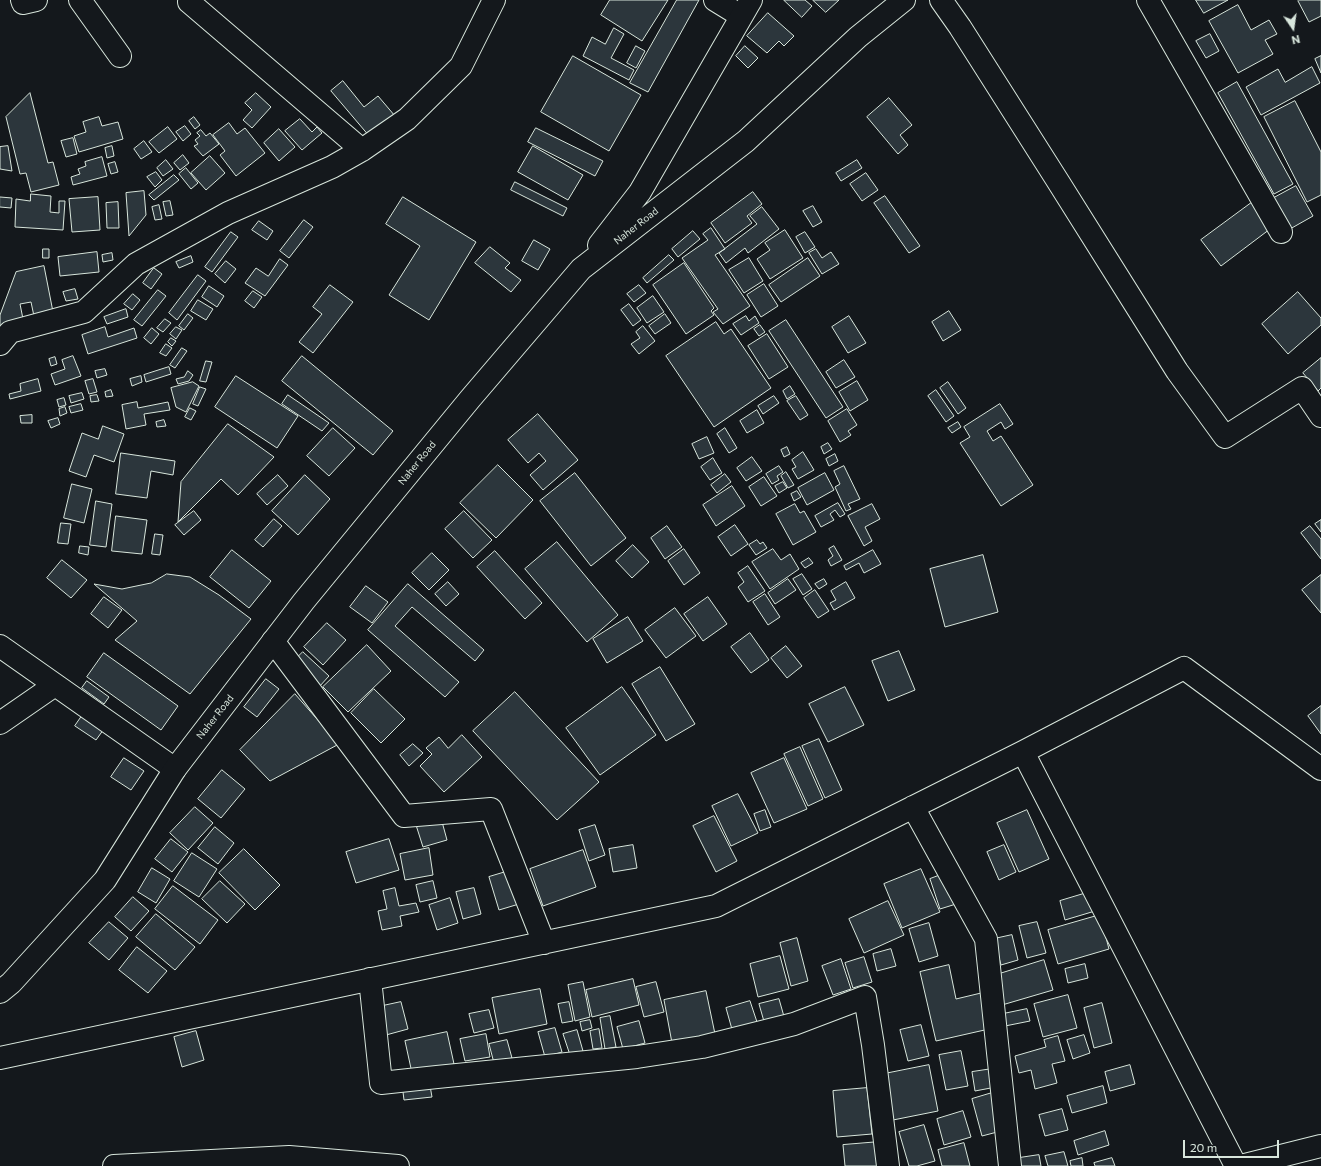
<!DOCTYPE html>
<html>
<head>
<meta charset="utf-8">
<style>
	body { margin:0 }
	#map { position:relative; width:1321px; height:1166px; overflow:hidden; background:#14181c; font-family:Commissioner,sans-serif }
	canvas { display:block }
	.north { position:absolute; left:1273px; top:8px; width:40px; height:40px; -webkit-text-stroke:3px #14181c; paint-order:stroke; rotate:167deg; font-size:11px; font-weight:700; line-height:16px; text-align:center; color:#d8e6dc }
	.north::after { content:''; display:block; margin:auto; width:14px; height:18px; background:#d8e6dc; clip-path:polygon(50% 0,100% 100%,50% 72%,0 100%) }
	.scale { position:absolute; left:1183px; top:1140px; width:96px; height:18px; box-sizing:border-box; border:2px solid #d8e6dc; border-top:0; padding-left:5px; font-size:12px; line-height:14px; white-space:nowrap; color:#d8e6dc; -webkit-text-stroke:3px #14181c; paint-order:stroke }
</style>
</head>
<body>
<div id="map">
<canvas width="1321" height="1166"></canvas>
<div class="north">N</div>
<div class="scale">20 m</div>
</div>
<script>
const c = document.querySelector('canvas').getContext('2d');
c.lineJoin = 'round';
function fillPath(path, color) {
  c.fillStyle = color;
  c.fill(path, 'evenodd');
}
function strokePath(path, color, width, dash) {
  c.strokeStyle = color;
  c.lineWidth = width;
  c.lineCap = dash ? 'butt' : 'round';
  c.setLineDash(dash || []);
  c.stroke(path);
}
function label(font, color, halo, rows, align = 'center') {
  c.font = font + ' Commissioner,sans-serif';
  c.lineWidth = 3;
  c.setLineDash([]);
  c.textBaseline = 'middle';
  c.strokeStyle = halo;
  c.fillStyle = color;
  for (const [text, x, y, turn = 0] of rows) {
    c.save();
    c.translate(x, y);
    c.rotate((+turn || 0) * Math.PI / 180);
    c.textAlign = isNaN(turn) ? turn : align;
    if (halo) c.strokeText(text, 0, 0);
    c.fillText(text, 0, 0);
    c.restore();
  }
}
const building = new Path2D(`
	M610,0H668L642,41L601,15Z
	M677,0H699L648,92L630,83Z
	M784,0H805L812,6L802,17Z
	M813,0H839L826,12Z
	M1196,0H1228L1204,13Z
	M1299,0H1321V16L1309,22L1298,1Z
	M1238,5L1251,30L1269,20L1277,34L1265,40L1273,54L1238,73L1209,21Z
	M768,13L794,36L784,46L779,41L767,53L747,36Z
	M614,28L624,34L611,58L634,70L629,80L583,56L592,37L605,44Z
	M1210,34L1219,51L1206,58L1196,41Z
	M636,46L645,51L636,68L627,63Z
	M745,46L758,58L748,68L736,56Z
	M573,56L641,95L609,151L541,112Z
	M1321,56V73L1315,59Z
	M1312,67L1320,83L1261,115L1246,87L1278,69L1285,82Z
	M343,81L364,107L378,96L395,116L370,137L331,91Z
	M1237,82L1293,184L1274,194L1218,93Z
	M30,93L48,163L53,162L59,185L31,192L26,173L20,174L6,117Z
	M256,93L271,107L252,128L243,120L252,110L245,103Z
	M889,98L912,125L900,135L908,145L898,154L867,117Z
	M1295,101L1321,152V195L1307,202L1264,117Z
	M99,117L102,126L118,122L123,139L79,152L74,136L86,132L83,122Z
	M194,117L200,125L195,129L189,121Z
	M300,119L312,132L317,127L322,133L302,150L285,131Z
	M229,123L237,134L245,128L265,153L236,176L220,155L225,151L213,135Z
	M185,126L191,134L183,141L176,132Z
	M168,127L177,139L159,153L149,142Z
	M536,128L603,161L595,176L528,142Z
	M279,129L295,147L279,161L264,143Z
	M201,130L206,136L210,133L219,144L203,156L194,146L198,144L195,140L200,136L197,133Z
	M73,138L77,154L66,157L61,141Z
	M144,141L152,152L141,159L134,149Z
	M8,146L12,171L0,169V147Z
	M112,146L114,156L107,158L105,148Z
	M533,146L583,175L568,200L518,172Z
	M183,155L189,163L180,170L174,163Z
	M210,156L225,173L206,190L191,173Z
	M102,157L107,176L73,185L71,177L80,174L78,169L86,166L85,162Z
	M166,160L173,169L163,176L157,168Z
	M857,160L862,168L841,181L836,173Z
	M115,162L118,172L111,174L108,164Z
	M186,168L198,183L191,189L179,174Z
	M156,172L162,180L155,187L147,177Z
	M866,173L878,190L862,201L850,184Z
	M174,175L179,180L154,200L149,195Z
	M515,182L567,208L563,216L511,190Z
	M1296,186L1313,216L1290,229L1272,199Z
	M144,191L146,215L129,236L126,193Z
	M753,192L762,204L747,216L752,223L725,243L711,223Z
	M31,194L51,196L50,212L59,213V201H65L63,230L15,227L16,199L30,201Z
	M885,196L920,246L909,253L874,203Z
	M0,197L12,198L11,208L0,207Z
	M98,197L100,230L72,232L69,199Z
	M403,197L476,242L429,320L389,295L420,246L386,224Z
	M170,201L173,215L166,216L163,202Z
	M1254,201L1274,226L1221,266L1201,240Z
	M118,202L119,228H107L106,203Z
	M159,205L162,219L155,220L152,207Z
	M813,206L822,222L813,227L803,211Z
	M762,207L779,229L748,253L745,248L726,263L719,253L757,224L750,216Z
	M304,220L313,227L289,258L280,251Z
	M259,221L273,231L267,240L252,230Z
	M711,228L725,249L715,255L750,306L723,324L713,312L718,309L682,258L708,240L703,234Z
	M785,230L803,258L770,279L757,259L770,250L765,243Z
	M693,231L700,239L678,257L672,249Z
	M231,232L238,237L212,272L205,267Z
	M805,232L815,247L805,253L796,237Z
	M534,240L550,249L538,270L522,261Z
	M490,247L510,263L505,268L521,280L511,292L475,263Z
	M43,249H49V258H43Z
	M816,249L822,258L831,252L839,264L822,274L809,253Z
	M97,252L99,272L60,276L58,257Z
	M112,253L113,260L103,262L102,255Z
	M669,255L674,260L647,283L643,278Z
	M191,256L193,262L179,268L176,262Z
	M749,258L763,281L744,293L729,270Z
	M808,258L820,276L781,302L769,285Z
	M280,259L288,265L265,296L245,283L256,268L268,276Z
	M226,261L236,269L225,283L215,274Z
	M684,263L714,308L711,311L714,315L686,334L653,285Z
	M44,266L54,317L35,321L31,302L20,304L24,324L0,330V315L16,272Z
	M154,268L162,274L151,289L143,283Z
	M198,275L206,281L177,320L169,313Z
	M764,284L778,306L761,317L747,295Z
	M330,285L353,302L313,353L299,342L322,314L313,307Z
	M639,285L646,293L634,302L627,294Z
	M209,286L224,296L217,307L202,297Z
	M75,289L78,299L66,301L63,292Z
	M158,290L166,296L142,326L134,320Z
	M253,291L262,297L254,308L245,301Z
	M1298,292L1321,318V325L1288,354L1262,324Z
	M133,294L140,300L132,310L124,304Z
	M653,296L664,312L647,323L637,308Z
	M198,300L213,309L206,320L191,311Z
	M629,304L641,320L633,326L621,310Z
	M126,309L128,317L107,324L104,317Z
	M949,311L961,330L943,341L932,322Z
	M188,314L193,318L184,330L179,326Z
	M665,314L671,323L655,334L649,326Z
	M746,316L749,321L755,316L759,323L741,335L733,324Z
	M849,316L866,343L848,353L832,327Z
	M165,319L171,323L163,332L157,328Z
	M786,320L843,407L826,418L769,331Z
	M716,322L724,334L731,329L771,388L714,427L666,356Z
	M760,325L765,332L759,336L754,329Z
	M643,326L655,341L639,354L631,344L640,338L636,332Z
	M105,327L108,337L134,328L137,338L88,354L82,335Z
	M176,327L182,330L176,339L170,334Z
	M152,328L159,334L151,344L144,338Z
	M767,334L788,367L769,379L748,346Z
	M171,338L176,341L172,346L168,342Z
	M166,344L172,348L166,356L160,353Z
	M182,348L187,351L175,368L170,365Z
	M73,356L81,376L55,385L51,374L65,369L62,360Z
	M302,356L393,431L373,455L282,381Z
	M55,357L57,364L51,366L49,359Z
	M1321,358V388L1318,391L1303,373Z
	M844,360L855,377L836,388L826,372Z
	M206,361L212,362L206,382L200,381Z
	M169,367L171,374L146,382L144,375Z
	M105,369L107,375L97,378L95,371Z
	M188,371L193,375L189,381L178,384L176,379L184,377Z
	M141,376L142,382L132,386L130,379Z
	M236,376L298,416L277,448L215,407Z
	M38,379L41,391L10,399L9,394L21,391L20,384Z
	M93,379L97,392L89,394L85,381Z
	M857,381L868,400L850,411L839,392Z
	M193,382L199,386L186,412L176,407L171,388Z
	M948,382L966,408L958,414L940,388Z
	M790,386L795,394L787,399L783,391Z
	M200,387L206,389L198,406L193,404Z
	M111,390L113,396L106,397L105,392Z
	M936,390L954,416L946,422L928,396Z
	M82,393L84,399L71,403L69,396Z
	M97,395L99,401L91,402L90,396Z
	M288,395L329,423L322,431L282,404Z
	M774,396L779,403L763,414L758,406Z
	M796,396L808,415L800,420L787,401Z
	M64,398L66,405L59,407L57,400Z
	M137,402L138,408L168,402L170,410L144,414L146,425L126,429L122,405Z
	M81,404L83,410L71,413L69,407Z
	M1000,404L1013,424L1005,429L1001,422L987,431L993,441L1001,436L1033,485L1001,506L960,443L970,437L964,427Z
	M65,407L67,413L60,416L59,409Z
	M190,408L196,411L191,420L185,417Z
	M847,409L857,425L848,431L851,435L840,442L828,421Z
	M757,410L764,423L747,433L740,421Z
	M538,414L578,460L543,490L530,475L546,461L539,453L528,463L508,440Z
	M32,415V423H21L20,416Z
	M58,418L60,424L51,428L48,421Z
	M164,420L166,426L157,427L156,422Z
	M958,422L961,427L952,433L948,428Z
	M228,424L274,457L238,495L221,479L178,522L181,482Z
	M103,426L124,434L114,462L94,455L86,477L69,471L82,433L98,439Z
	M333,428L355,448L329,476L307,456Z
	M725,428L737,448L729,453L717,434Z
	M707,437L714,453L699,459L692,444Z
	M828,443L832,449L824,454L821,447Z
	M787,447L790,454L784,457L781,450Z
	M803,452L814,470L798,479L792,469L796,467L792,460Z
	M121,453L175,461L173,475L151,471L147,498L116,494Z
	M835,454L838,461L829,466L826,459Z
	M752,457L762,471L746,481L737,468Z
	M713,458L722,473L710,480L701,467Z
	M498,465L533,500L496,538L460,503Z
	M779,466L783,472L777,476L779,480L772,484L766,474Z
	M844,466L860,499L848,504L851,509L846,511L835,487L840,484L834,471Z
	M786,472L794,485L788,488L781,476Z
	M575,473L626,538L591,566L540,501Z
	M825,473L834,490L807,505L798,488Z
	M725,474L731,482L717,493L711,485Z
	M278,475L288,486L267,505L257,494Z
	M305,475L330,499L298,535L272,511Z
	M764,477L777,496L761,506L749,487Z
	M783,482L787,488L779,493L775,486Z
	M72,484L92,489L84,523L64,518Z
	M732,486L745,506L716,526L703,505Z
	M797,491L801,497L794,501L791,494Z
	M96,501L112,504L106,547L90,545Z
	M838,503L845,514L840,517L835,510L830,514L834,520L821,527L815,516Z
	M795,504L800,513L804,511L816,532L793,545L776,514Z
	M872,504L880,519L865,527L872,541L864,546L848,516Z
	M194,511L201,520L184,535L175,525Z
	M464,511L492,540L473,558L445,529Z
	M116,516L147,520L142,554L112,551Z
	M274,519L282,526L263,547L255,540Z
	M1321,520V532L1315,524Z
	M61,523L71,524L68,544L58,543Z
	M735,525L748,544L731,556L718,537Z
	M667,526L682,547L665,559L651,538Z
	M1310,526L1321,539V559L1301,533Z
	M155,534L163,535L160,555L152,554Z
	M757,540L760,544L763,542L767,548L756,555L749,545Z
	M557,542L618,615L587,642L525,569Z
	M633,545L649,562L632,578L616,561Z
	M80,546L89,547L88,555L79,553Z
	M834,546L842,560L831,566L828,560L833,556L829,549Z
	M684,549L700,573L684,585L668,561Z
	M773,549L781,560L790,554L799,569L770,589L752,562Z
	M232,550L271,581L249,608L210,577Z
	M873,550L881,564L864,573L859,563L846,570L844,566Z
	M495,551L542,603L525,619L477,567Z
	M432,553L449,570L429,590L412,573Z
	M983,555L998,612L945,627L930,569Z
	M809,558L813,563L805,568L801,563Z
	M62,560L87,580L71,598L47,578Z
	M748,566L765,591L748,602L738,587L744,582L738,573Z
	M167,574L190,577L219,595L251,619L190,694L115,640L137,621L94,584L122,589L151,583Z
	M802,574L812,589L803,595L793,579Z
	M1321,575V613L1302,590Z
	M788,579L796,590L775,604L768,593Z
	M824,579L827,584L819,589L815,584Z
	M448,582L459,594L446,606L435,594Z
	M846,582L855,598L834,610L830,603L836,600L831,591Z
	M408,584L484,650L475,661L412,607L395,626L459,682L445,697L368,630Z
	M366,586L388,602L372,623L350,607Z
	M815,590L829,611L818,618L804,598Z
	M765,594L780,617L768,625L753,602Z
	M104,597L122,610L108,628L91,614Z
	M708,597L727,624L703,641L684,614Z
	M675,608L696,636L666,658L645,630Z
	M628,617L643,641L607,663L593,639Z
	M327,623L346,640L323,665L304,647Z
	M750,633L769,660L751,673L731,647Z
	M367,645L391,671L348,712L323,687Z
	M786,646L802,666L787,678L771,658Z
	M899,651L915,690L888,701L872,661Z
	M303,652L329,676L319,687L293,662Z
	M104,653L178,706L161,730L87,677Z
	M660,667L695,724L666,741L632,684Z
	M266,679L279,689L257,717L244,707Z
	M87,681L109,697L104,704L82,688Z
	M622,687L656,735L600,775L566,728Z
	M845,687L864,725L828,742L809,704Z
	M374,689L405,719L381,743L351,713Z
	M515,692L599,782L557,820L473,731Z
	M295,694L339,744L270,781L240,750Z
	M93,700L114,715L96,740L75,726Z
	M1321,706V734L1308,716Z
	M462,735L482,757L444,792L420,766L432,754L426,748L439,737L448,748Z
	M819,739L842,790L825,798L802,746Z
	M413,744L423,753L409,766L400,755Z
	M800,747L823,799L808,806L784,754Z
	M124,758L144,771L131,790L111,777Z
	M784,758L807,809L774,823L751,773Z
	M222,770L245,789L221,818L198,799Z
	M738,794L758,833L731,846L712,806Z
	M195,807L213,823L188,850L170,833Z
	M765,810L771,827L760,831L754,814Z
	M1027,810L1049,859L1019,872L997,823Z
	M714,816L737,861L716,872L693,826Z
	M441,818L447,840L423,847L416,825Z
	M595,825L605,855L589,861L579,830Z
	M215,827L234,843L218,864L198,848Z
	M171,839L188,852L172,872L155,859Z
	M389,839L399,870L356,883L346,852Z
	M633,845L637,868L613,872L609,849Z
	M1004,845L1016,872L999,880L987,852Z
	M429,848L433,875L405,880L400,854Z
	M244,849L280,885L255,910L219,873Z
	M583,850L596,887L543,906L530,869Z
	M192,853L217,869L199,897L174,881Z
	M152,868L170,879L156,903L138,892Z
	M921,869L940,912L902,928L884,884Z
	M509,871L519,904L499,910L489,877Z
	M946,873L956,904L940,909L930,879Z
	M220,881L245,904L227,923L202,899Z
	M433,881L437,898L420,902L416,885Z
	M173,886L218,920L200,944L155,909Z
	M395,888L399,906L416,903L419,912L400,916L402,926L382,930L378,911L387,909L383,891Z
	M474,888L481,914L463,919L456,892Z
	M1090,892L1095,911L1065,920L1060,901Z
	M133,897L149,911L131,931L115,917Z
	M450,898L458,923L437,930L429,905Z
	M888,901L904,935L864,953L849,919Z
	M156,914L195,947L175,970L136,937Z
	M1100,915L1109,949L1058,964L1048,930Z
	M109,922L128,938L109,960L89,943Z
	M1037,922L1046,953L1027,958L1019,926Z
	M929,923L938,956L919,962L909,929Z
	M1012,935L1018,960L1001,965L994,939Z
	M797,938L808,981L791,986L780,943Z
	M137,947L167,971L148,993L119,970Z
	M891,949L896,966L877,971L873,954Z
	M780,956L789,989L758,997L750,964Z
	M864,957L872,982L853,988L845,963Z
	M841,959L851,989L833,995L822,966Z
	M1044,960L1053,990L1002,1005L993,976Z
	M1085,964L1088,978L1068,983L1065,969Z
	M949,965L956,999L981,993L989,1029L936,1041L920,972Z
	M633,979L639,1005L592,1017L586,990Z
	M583,982L590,1017L575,1021L568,985Z
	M656,982L664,1012L644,1017L636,987Z
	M540,989L547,1024L499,1034L492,998Z
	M706,991L715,1034L672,1043L664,1000Z
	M1068,995L1077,1028L1043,1037L1034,1004Z
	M779,999L785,1020L765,1025L759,1004Z
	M750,1001L758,1025L733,1033L726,1008Z
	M401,1002L408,1029L386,1035L378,1007Z
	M569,1002L573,1021L562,1023L558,1004Z
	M1102,1003L1112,1043L1094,1048L1084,1008Z
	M1027,1009L1030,1021L1005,1026L1003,1014Z
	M489,1010L494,1028L474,1033L469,1014Z
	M610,1016L616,1047L605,1049L600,1018Z
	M590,1020L592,1028L582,1031L580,1022Z
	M639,1021L645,1043L623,1049L617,1027Z
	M921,1025L929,1056L908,1061L900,1030Z
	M555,1028L562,1052L545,1057L538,1032Z
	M599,1029L602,1048L593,1049L590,1031Z
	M577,1030L583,1051L570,1055L563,1034Z
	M196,1031L204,1060L182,1067L174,1037Z
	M447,1032L454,1064L412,1073L405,1041Z
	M486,1034L490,1057L465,1061L460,1039Z
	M1084,1035L1090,1053L1073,1059L1067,1040Z
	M1058,1036L1065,1061L1052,1064L1057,1083L1035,1089L1031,1070L1019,1073L1015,1056L1046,1047L1044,1040Z
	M507,1040L512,1058L494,1063L489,1044Z
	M961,1051L968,1086L946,1090L939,1055Z
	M929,1065L938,1111L893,1120L884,1074Z
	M1130,1065L1135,1084L1110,1091L1105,1072Z
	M992,1069L996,1087L975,1091L972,1072Z
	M429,1080L432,1097L404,1100L402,1084Z
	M1103,1086L1107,1103L1072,1113L1067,1096Z
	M867,1088L872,1134L837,1137L833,1091Z
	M992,1093L1001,1131L982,1136L972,1099Z
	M1062,1109L1068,1130L1045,1136L1039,1115Z
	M963,1111L971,1137L944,1145L937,1119Z
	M924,1125L935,1161L917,1166H909L899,1132Z
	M1105,1131L1109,1145L1078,1155L1074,1141Z
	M879,1142L880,1166H845L843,1145Z
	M964,1143L970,1166H942L938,1150Z
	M1064,1152L1068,1166H1048L1045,1156Z
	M1039,1155L1041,1166H1020L1019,1158Z
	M1082,1158L1083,1166H1071L1070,1161Z
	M1112,1158L1115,1166H1095L1094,1163Z`);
fillPath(building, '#2c363c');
strokePath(building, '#d8e6dc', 1);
const minor = new Path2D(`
	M22,0L23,3L36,0
	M80,0L120,56
	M191,0L189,2L362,150
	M715,0L741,16
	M941,0L960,27L1059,183L1177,371L1225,437L1302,388L1321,416
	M1148,0L1281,232
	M0,344L10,332L84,312L136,264L228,213L332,167L362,150L407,119L461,66L494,0
	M273,641L404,816L491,809L544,943
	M0,646L175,769
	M0,723L55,685
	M1023,752L1236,1166
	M913,807L986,939L1010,1166
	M370,979L381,1083L437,1077L637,1057L702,1047L794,1024L865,997L873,1045L888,1166
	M0,1058L716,906L1023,752L1184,668L1321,769
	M114,1166L289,1157L398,1166
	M1241,1166L1321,1146`);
const major = new Path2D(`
	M599,245L640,192L751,0
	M0,992L11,983L105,880L175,769L304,601L470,399L581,269L746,141L858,37L904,0`);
strokePath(minor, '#d8e6dc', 24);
strokePath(major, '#d8e6dc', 24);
strokePath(minor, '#14181c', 22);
strokePath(major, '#14181c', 22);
label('10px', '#d8e6dc', '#14181c', [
	["Naher Road",636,226,-38],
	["Naher Road",417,463,-51],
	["Naher Road",215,717,-52]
]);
</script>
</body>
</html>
